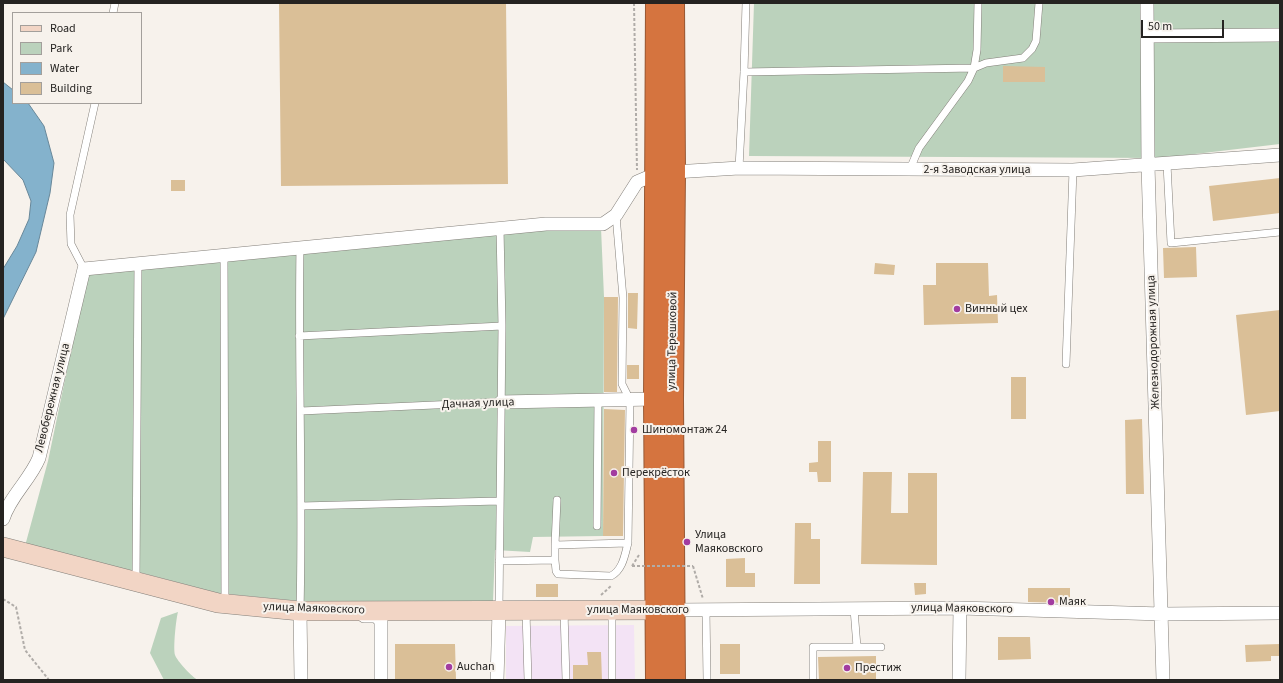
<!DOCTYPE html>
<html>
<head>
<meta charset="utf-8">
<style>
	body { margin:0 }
	#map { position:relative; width:1283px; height:683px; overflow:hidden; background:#f7f2ec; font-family:"Source Sans 3",sans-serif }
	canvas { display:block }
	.frame { position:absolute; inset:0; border:4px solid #252321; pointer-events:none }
	.legend { position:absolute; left:12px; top:12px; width:130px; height:92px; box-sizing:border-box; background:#f7f2ec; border:1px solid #a39f9b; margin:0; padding:5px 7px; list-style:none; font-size:12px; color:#252321 }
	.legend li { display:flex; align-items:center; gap:8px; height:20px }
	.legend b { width:20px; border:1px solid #a39f9b }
	.scale { position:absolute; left:1141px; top:20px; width:83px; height:18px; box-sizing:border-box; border:2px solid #252321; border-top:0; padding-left:5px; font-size:12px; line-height:14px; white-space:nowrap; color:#252321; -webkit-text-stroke:3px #f7f2ec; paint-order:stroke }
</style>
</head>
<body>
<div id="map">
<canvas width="1283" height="683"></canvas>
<div class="frame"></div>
<ul class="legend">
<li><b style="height:5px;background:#f2d5c5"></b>Road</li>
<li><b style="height:11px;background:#bbd2bc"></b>Park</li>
<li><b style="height:11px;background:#84b2cc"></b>Water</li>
<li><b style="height:11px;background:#dabf97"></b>Building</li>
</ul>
<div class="scale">50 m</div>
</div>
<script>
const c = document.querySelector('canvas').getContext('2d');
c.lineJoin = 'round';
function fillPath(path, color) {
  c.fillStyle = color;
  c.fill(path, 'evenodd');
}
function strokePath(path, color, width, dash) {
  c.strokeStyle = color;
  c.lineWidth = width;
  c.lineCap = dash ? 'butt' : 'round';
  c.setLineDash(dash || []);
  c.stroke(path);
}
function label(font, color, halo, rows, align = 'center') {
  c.font = font + ' "Source Sans 3",sans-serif';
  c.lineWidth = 4;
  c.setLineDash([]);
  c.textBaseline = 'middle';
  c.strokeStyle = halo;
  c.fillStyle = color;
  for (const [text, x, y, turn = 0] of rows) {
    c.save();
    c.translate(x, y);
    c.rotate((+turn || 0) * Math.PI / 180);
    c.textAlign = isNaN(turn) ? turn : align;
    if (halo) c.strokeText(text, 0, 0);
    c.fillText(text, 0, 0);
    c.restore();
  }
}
fillPath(new Path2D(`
	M634,625L635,680H506V626Z`), '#f3e3f5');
fillPath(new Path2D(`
	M754,3H1280V144L1161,158L749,156Z
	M601,228L604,297L603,536L533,537L530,552L495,550L493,601L308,602L217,593L142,573L25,546L48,461L87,274L525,230Z
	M178,612C176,619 173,648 175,655C177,661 193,678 198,680H164L150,653L161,618Z`), '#bbd2bc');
const water = new Path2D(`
	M3,82L13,90V103H28L44,126L54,163L50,193L36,252L3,319V269L17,246L29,219L31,201L23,180L3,159Z`);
fillPath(water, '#84b2cc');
strokePath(water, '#688799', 1);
fillPath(new Path2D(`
	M279,3H506L508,184L281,186Z
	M1003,66L1045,67V82H1003Z
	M1280,178V213L1213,221L1209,186Z
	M171,180H185V191H171Z
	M1196,247L1197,277L1164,278L1163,248Z
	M875,263L895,265L894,275L874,274Z
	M936,263H988L989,296L997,295L998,323L924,325L923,285H936Z
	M628,293H638L637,329L628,328Z
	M604,297H618L617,392H604Z
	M1280,310V411L1246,415L1236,315Z
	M627,365H639V379H627Z
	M1011,377H1026V419H1011Z
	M604,409L625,410L623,536H603Z
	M1142,419L1144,494H1126L1125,420Z
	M818,441H831V482H818L817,472H809V463L818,462Z
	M863,472H892L891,513H908V473H937V565L861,564Z
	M795,523H811V539H820V584H794Z
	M745,558V573H755V587H726V559Z
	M914,583H926V594L915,595Z
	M536,584H558V597H536Z
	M1028,588H1070V603L1028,602Z
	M998,637H1030L1031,659L998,660Z
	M395,644H455L456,680H395Z
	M720,644H740V674H720Z
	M1280,644V656H1271V661L1246,662L1245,645Z
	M587,652H601L602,680H573V665H588Z
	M876,656V680H819L818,657Z`), '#dabf97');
const lane = new Path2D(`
	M113,13L115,3
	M744,72L974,68L986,63L1023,58L1032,49L1036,41L1039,3
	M1167,164L1171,243L1280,232
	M739,168L744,72L746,3
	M910,169L919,148L968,81L974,68L977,50L978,3
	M224,255L225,603
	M84,269L71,244L70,215L95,103
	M299,336L502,326
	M1066,364L1073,170
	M301,411L501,402
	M557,500L555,545L628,543L630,400L622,384L623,298L616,215
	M301,506L499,501
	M597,526L598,400
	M555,560L556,571L558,574L611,576C623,570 625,554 628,543
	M499,561L555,560V545
	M136,581L138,263
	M854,609L857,647
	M499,610L502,326L500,228
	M564,610L566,680
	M706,610L707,680
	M300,611C303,489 298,368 300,247
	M526,611L528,680
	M612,680V612
	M813,680V647H881`);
const street = new Path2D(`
	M1147,3L1148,165L1163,680
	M1147,36L1280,35
	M501,402L655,399
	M3,519C10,496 30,480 39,458L84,269L546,224H603L616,215L637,182L651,176L674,172L739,168L1073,170L1280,155
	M674,610L960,608L1162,614L1280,613
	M300,611L301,680
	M364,616H376L381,621V680
	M497,680L499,611
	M959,680L960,608`);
const secondary = new Path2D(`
	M3,547L218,603L300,611L670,610`);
const highway = new Path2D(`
	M657,3L655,399L657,680
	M673,3L674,172L672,399L674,680`);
strokePath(lane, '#837f79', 8);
strokePath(street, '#837f79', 14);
strokePath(secondary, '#837f79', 20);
strokePath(highway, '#975834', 24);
strokePath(new Path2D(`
	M634,3L637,170
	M632,566L639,555
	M693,566L703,599
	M601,595L611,586
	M3,599L16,607L25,650L49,680`), '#b0aca8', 2, [3, 2]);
strokePath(lane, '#fff', 7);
strokePath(street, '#fff', 13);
strokePath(secondary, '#f2d5c5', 19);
strokePath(highway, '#d5743f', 22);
strokePath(new Path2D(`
	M632,566H693`), '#b0aca8', 2, [3, 2]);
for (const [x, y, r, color] of [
	[957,309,4,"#a23ca0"],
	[634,430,4,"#a23ca0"],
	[614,473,4,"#a23ca0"],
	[687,542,4,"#a23ca0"],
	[1051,602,4,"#a23ca0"],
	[449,667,4,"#a23ca0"],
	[847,668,4,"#a23ca0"]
]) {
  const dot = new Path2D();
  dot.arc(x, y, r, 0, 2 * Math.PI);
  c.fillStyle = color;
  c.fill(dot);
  strokePath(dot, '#f7f2ec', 1.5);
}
label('12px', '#252321', '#f7f2ec', [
	["2-я Заводская улица",977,170],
	["улица Терешковой",673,341,-89],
	["Железнодорожная улица",1154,342,-92],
	["Левобережная улица",53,398,-76],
	["Дачная улица",478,404,-2],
	["улица Маяковского",314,609,2],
	["улица Маяковского",962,609,1],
	["улица Маяковского",638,610]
]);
label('12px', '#252321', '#f7f2ec', [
	["Винный цех",965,309],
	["Шиномонтаж 24",642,430],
	["Перекрёсток",622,473],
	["Улица",695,535],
	["Маяковского",695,549],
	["Маяк",1059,602],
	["Auchan",457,667],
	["Престиж",855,668]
], 'left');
</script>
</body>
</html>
